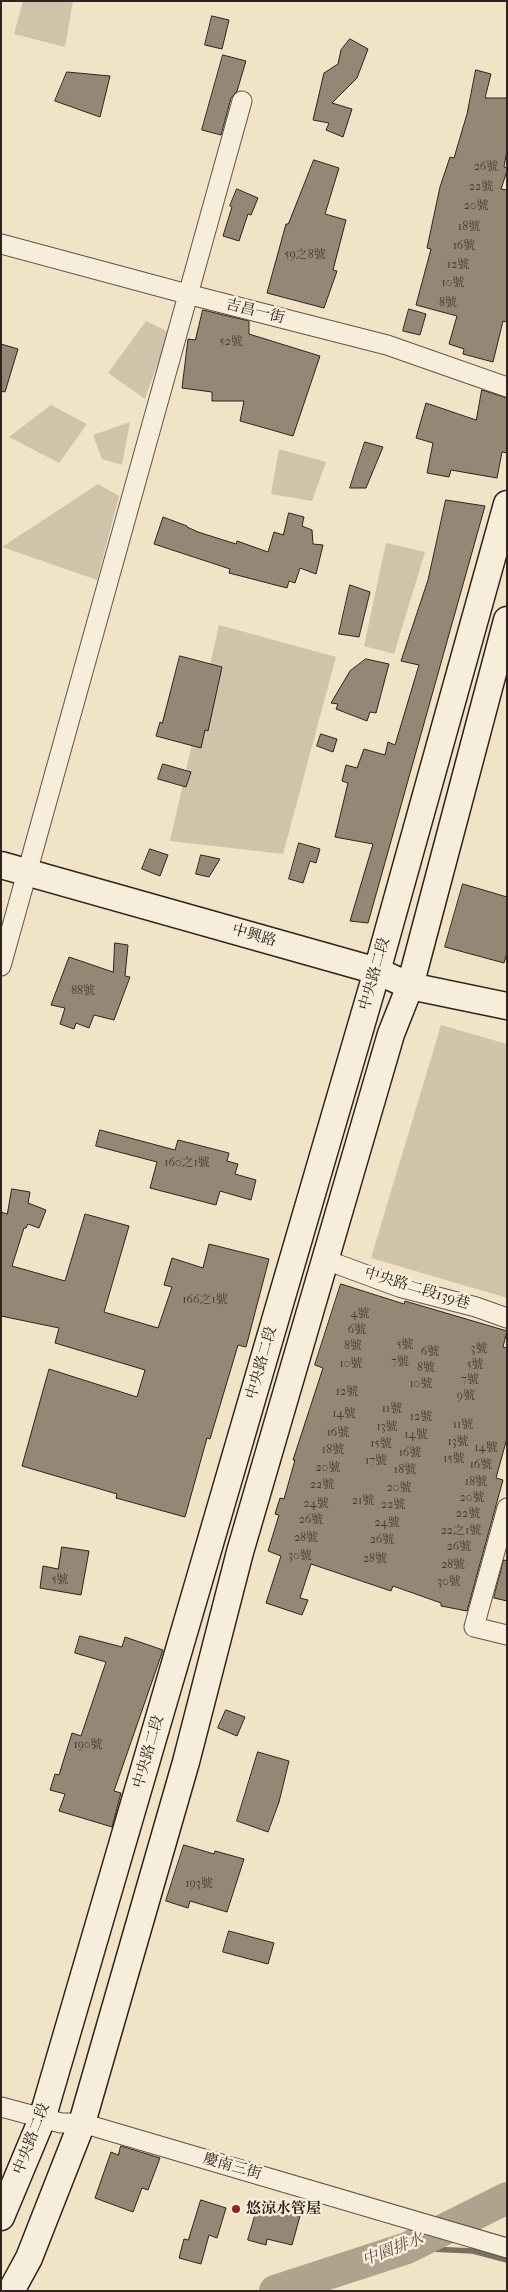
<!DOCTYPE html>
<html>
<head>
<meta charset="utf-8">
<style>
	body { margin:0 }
	#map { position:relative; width:508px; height:2292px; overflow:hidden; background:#f1e4c6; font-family:"IM FELL French Canon",serif }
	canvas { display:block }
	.frame { position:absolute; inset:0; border:2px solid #31221d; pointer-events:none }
</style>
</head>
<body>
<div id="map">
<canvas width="508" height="2292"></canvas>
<div class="frame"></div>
</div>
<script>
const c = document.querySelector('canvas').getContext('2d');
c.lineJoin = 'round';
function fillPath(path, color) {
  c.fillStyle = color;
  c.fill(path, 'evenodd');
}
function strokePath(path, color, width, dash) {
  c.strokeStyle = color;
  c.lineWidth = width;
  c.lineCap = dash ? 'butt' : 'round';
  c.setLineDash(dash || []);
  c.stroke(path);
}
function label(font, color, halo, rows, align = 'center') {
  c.font = font + ' "IM FELL French Canon","Noto Serif TC",serif';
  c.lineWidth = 5;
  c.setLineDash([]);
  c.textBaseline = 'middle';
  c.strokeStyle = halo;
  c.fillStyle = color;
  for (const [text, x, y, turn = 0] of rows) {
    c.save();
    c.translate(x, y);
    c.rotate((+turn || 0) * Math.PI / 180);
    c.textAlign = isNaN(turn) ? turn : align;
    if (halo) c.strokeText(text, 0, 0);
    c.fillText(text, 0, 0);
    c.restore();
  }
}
fillPath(new Path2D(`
	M23,1H73L65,47L14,34Z
	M146,321L169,332L145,399L108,373Z
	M51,405L87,424L59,463L9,437Z
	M130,422L122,465L102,459L93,435Z
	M279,449L326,462L312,501L271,494Z
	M98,484L119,496L97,580L2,547Z
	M386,543L425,552L394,654L364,646Z
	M219,625L336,657L283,854L170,841Z
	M441,1025L507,1044V1298L371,1258Z`), '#d0c3a9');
strokePath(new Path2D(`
	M407,2248L473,2251L507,2260`), '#7d6f60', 5.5);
strokePath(new Path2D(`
	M275,2291L407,2248L507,2198`), '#b0a28d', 32);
const building = new Path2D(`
	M212,16L229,20L222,49L205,45Z
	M350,39L368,49L357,78L332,103L352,109L343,137L326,130L329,123L313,120L324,73L338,64L341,50Z
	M223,55L246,61L237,91L231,98L221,135L202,130Z
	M476,70L491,74L485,98H507V150L504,167L507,168V171L501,189L507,190V322L503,321L493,362L463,354L464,349L449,344L457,316L416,305L431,249L427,248L440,187L450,157L454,158L467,114Z
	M67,72L110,76L100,117L55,101Z
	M314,160L339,168L325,214L346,220L333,270L337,271L324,308L267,293L286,224H288Z
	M237,189L258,198L251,215L248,214L239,241L223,236L232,207L230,206Z
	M409,309L426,314L420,335L403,331Z
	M203,310L249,321V334L320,356L293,436L240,421L244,401H212V392L182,388L188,339L195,340Z
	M1,344L18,349L5,392L1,391Z
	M482,390L507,398V453L502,452L497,478L451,470L449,477L427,473L433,443L416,438L426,403L476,420Z
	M365,442L383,447L366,488H350Z
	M446,500L485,506L368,923L350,921L373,844L335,837L348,783L342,781L346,765L357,768L364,749L385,755L388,742L395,745L419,665L401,661L428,580Z
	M289,513L304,517L302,526L312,530L313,544L323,545L316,574L300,568L295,583L289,581L287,588L229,573L230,569L154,544L163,517L187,526V527L198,532L236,544L237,541L268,552L274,532L283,535Z
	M350,585L370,592L359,637L339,634Z
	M180,656L222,667L208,731L205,730L201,748L156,736L160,722L162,723Z
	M366,659L389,664L376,713L370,712L367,721L336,709L338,704L331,703L350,671Z
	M321,734L337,739L333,752L317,746Z
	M163,764L191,772L186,787L158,779Z
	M299,843L320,849L316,863L310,861L303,883L289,879Z
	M150,849L168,855L160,876L142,869Z
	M201,855L220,859L209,877L196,874Z
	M463,884L507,897V953L504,963L445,947Z
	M115,943L128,945L125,976L130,977L114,1020L94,1015L89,1028L76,1023L74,1029L60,1024L65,1008L51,1005L69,957L113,972Z
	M100,1130L175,1150L178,1140L229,1153L227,1161L238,1164L235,1174L256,1180L251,1200L220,1191L216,1205L150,1188L157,1162L96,1146Z
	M12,1189L30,1192L28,1203L46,1210L39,1228L28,1224L26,1228H24L12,1266L65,1281L85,1214L129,1226L104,1312L158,1328L172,1287L164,1285L172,1258L203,1268L209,1244L269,1259L246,1347L238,1345L210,1439L207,1438L185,1517L116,1498L117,1494L22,1466L49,1369L137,1397L145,1370L55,1343L59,1328L1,1316V1212L7,1214Z
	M341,1284L404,1304L405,1301L507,1331L503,1347L507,1348V1438L496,1478L503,1480L467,1611L441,1606V1603L393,1586L391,1591L311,1564L300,1598L308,1600L302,1615L266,1603L281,1556L268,1551L279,1515L275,1514L280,1498L284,1499L295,1460H293L323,1368L315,1365Z
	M62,1547L89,1551L81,1595L40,1588L43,1566L58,1569Z
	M504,1560L507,1561V1601L494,1598Z
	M80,1636L122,1647L125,1637L163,1650L114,1791L121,1793L112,1827L59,1811L65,1794L50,1790L55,1774L59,1775L72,1733L81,1736L106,1662L75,1653Z
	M226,1710L245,1717L237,1736L218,1728Z
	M258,1752L289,1761L279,1802L268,1832L237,1821Z
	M184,1845L214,1854L215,1851L244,1859L227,1912L190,1901L188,1908L166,1901Z
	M229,1931L274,1943L268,1964L223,1952Z
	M121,2146L160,2158L148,2190L142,2188L133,2212L95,2198L111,2152L118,2155Z
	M201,2200L226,2208L217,2238L209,2235L201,2264L179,2258L184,2239L188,2240Z
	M258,2206L300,2216L292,2245L267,2239L266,2245L248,2240Z`);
fillPath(building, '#958775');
strokePath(building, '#31221d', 1);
const street = new Path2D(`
	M1,244L187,294L387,345L507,387
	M1,966L242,101
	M326,1260L399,1287L476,1307L507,1318
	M507,1508L474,1627L507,1635
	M1,2107L61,2123H82L507,2248`);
const secondary = new Path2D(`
	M1,865L377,971L410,986L507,1006
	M1,2217L42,2119L377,971L507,504
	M11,2291L29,2258L82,2123L186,1762L240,1552L391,1034L410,986L507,620`);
strokePath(street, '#615247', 21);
strokePath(secondary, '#31221d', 29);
strokePath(street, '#f6edda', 19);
strokePath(secondary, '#f6edda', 26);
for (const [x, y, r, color] of [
	[236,2209,5,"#8f2418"]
]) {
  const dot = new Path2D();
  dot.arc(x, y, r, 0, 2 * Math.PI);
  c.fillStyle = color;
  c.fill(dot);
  strokePath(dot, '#f6edda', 2);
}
label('12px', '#4a3b33', null, [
	["26號",486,167],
	["22號",481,187],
	["20號",476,206],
	["18號",469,227],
	["16號",464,246],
	["59之8號",305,255],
	["12號",458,265],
	["10號",453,283],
	["8號",448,303],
	["52號",231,342],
	["88號",83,991],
	["160之1號",187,1163],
	["166之1號",205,1300],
	["4號",360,1314],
	["6號",357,1330],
	["5號",405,1345],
	["8號",353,1346],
	["3號",479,1349],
	["6號",430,1352],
	["7號",400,1362],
	["10號",351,1364],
	["5號",475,1365],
	["8號",426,1368],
	["7號",470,1380],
	["10號",421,1384],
	["12號",347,1392],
	["9號",466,1396],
	["11號",392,1409],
	["14號",344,1414],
	["12號",421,1417],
	["11號",463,1425],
	["13號",387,1427],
	["16號",338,1433],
	["14號",416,1435],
	["13號",458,1442],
	["15號",381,1444],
	["14號",486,1448],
	["18號",333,1450],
	["16號",410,1453],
	["15號",454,1459],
	["17號",376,1461],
	["16號",481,1465],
	["20號",328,1468],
	["18號",405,1470],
	["18號",476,1482],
	["22號",322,1485],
	["20號",399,1488],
	["20號",472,1498],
	["21號",363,1501],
	["24號",316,1504],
	["22號",393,1505],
	["22號",468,1514],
	["26號",311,1520],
	["24號",387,1523],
	["22之1號",461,1531],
	["28號",306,1538],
	["26號",382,1540],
	["26號",459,1547],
	["30號",300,1556],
	["28號",375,1559],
	["28號",453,1565],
	["5號",60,1580],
	["30號",449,1582],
	["190號",88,1745],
	["193號",199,1884]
]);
label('15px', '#31221d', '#f6edda', [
	["吉昌一街",255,312,14],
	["中興路",254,936,16],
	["中央路二段",375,974,-74],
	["中央路二段139巷",417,1289,17],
	["中央路二段",262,1363,-74],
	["中央路二段",149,1752,-74],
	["中央路二段",32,2139,-69],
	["慶南三街",232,2167,16]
]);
label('bold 15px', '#31221d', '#f6edda', [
	["悠涼水管屋",246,2209]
], 'left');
label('italic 16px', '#5d4f44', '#f6edda', [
	["中園排水",393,2250,-21]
]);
</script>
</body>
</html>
